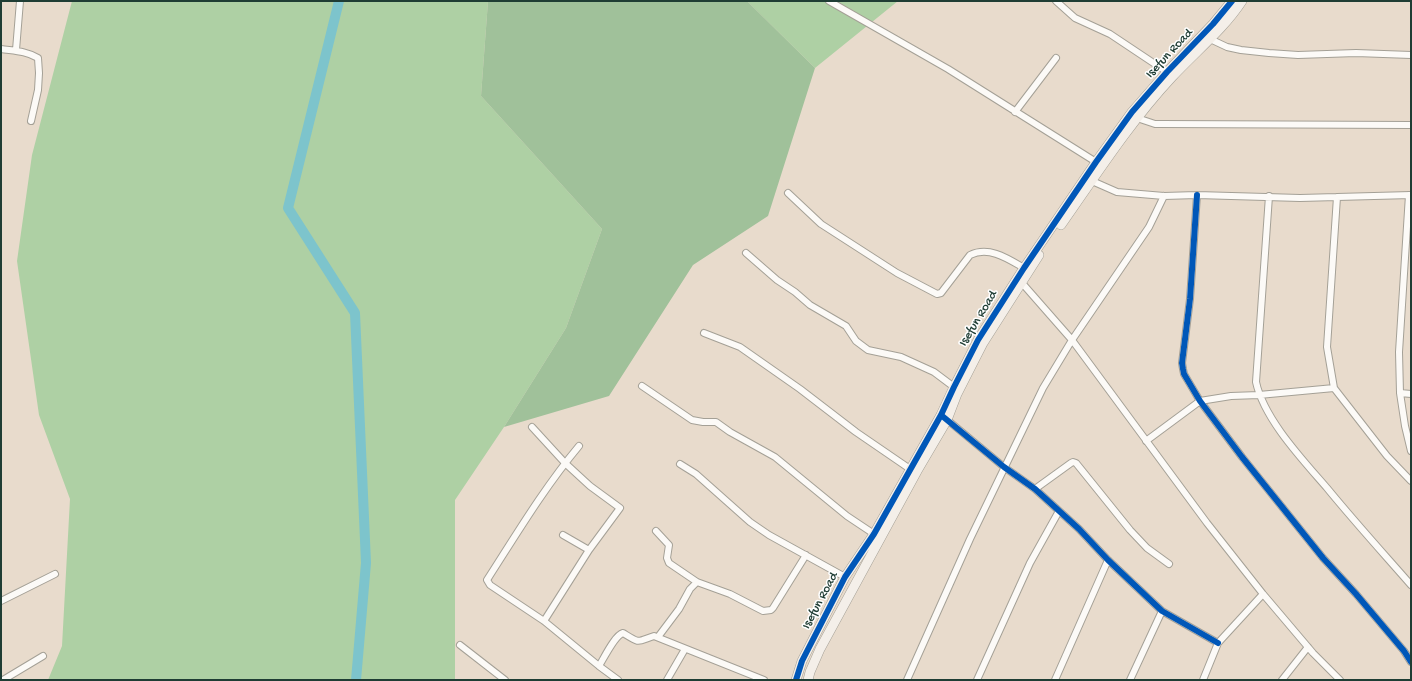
<!DOCTYPE html>
<html>
<head>
<meta charset="utf-8">
<style>
	body { margin:0 }
	#map { position:relative; width:1412px; height:681px; overflow:hidden; background:#e8dbcc; font-family:"Gochi Hand",sans-serif }
	canvas { display:block }
	.frame { position:absolute; inset:0; border:2px solid #1f3d34; pointer-events:none }
</style>
</head>
<body>
<div id="map">
<canvas width="1412" height="681"></canvas>
<div class="frame"></div>
</div>
<script>
const c = document.querySelector('canvas').getContext('2d');
c.lineJoin = 'round';
function fillPath(path, color) {
  c.fillStyle = color;
  c.fill(path, 'evenodd');
}
function strokePath(path, color, width, dash) {
  c.strokeStyle = color;
  c.lineWidth = width;
  c.lineCap = dash ? 'butt' : 'round';
  c.setLineDash(dash || []);
  c.stroke(path);
}
function label(font, color, halo, rows, align = 'center') {
  c.font = font + ' "Gochi Hand",sans-serif';
  c.lineWidth = 3;
  c.setLineDash([]);
  c.textBaseline = 'middle';
  c.strokeStyle = halo;
  c.fillStyle = color;
  for (const [text, x, y, turn = 0] of rows) {
    c.save();
    c.translate(x, y);
    c.rotate((+turn || 0) * Math.PI / 180);
    c.textAlign = isNaN(turn) ? turn : align;
    if (halo) c.strokeText(text, 0, 0);
    c.fillText(text, 0, 0);
    c.restore();
  }
}
fillPath(new Path2D(`
	M72,1H488L481,96L602,229L566,328L504,427L455,500V680H48L62,646L70,499L39,415L17,261L32,155Z
	M747,1H898L815,68Z`), '#aed0a4');
fillPath(new Path2D(`
	M488,1H747L815,68L768,216L693,265L609,396L504,427L566,328L602,229L481,96Z`), '#a0c19a');
strokePath(new Path2D(`
	M339,1L288,208L355,313L366,563L356,680`), '#7dc4cc', 10);
const street = new Path2D(`
	M829,1L948,69L1096,162
	M1056,1L1075,18L1110,34L1167,72
	M1210,39L1227,47L1241,50L1269,53L1298,55L1356,53L1411,55
	M1,49C14,51 26,51 38,58L39,73L38,90L31,121
	M16,50L20,1
	M1015,112L1056,58
	M1137,118L1155,124H1160L1411,125
	M1092,181L1117,192L1164,196L1197,195L1300,198L1411,195
	M788,193L821,224L897,273L937,294L941,293L970,255C989,246 1007,258 1024,268
	M1197,195L1190,299L1182,363L1183,369L1184,374L1200,401L1242,457L1323,558L1356,594L1404,651L1411,662
	M1409,195L1399,352L1400,393L1405,426L1411,451
	M1269,196L1256,382C1264,419 1302,459 1327,488C1354,521 1383,553 1411,585
	M1337,197L1327,347L1334,388L1387,456L1411,481
	M746,253L777,280L795,292L810,305L846,326L856,341L868,350L901,357L934,372L954,387
	M1022,283L1072,340L1207,523L1263,594L1313,653L1340,680
	M704,333L740,347L800,389L856,432L910,469
	M642,386L692,420L703,422H716L730,432L775,457L847,516L874,534
	M1400,393L1411,394
	M945,418L1004,467L1035,489L1079,529L1108,560L1162,611L1218,643
	M532,427L565,463L590,486L620,508L589,550L544,621
	M1146,441L1200,401L1231,396L1259,395L1334,388
	M579,446C544,488 516,535 487,580L490,585L544,621L599,666L618,680
	M680,464L696,474L750,522L769,535L845,577
	M1035,489L1071,463L1073,462L1076,463L1130,530L1147,548L1169,564
	M656,531L669,545L667,558L669,563L697,582L730,594L763,611L771,610L773,608L806,555
	M563,535L589,550
	M1,601L55,574
	M658,637L679,609L690,589L697,582
	M460,645L505,680
	M599,666C604,658 615,635 623,633C641,644 636,642 654,636L764,680
	M3,680L43,656
	M667,680L685,649
	M907,680L970,539L1043,388L1072,340L1149,227L1164,196
	M977,680L1030,563L1059,511
	M1055,680L1108,560
	M1130,680L1162,611
	M1203,680L1218,643L1263,594
	M1282,680L1308,647`);
const secondary = new Path2D(`
	M1061,225C1096,175 1130,122 1172,77C1195,52 1223,30 1242,1
	M796,680L802,661L845,577L874,534L941,415L954,387L978,340L1024,268L1096,162L1132,112L1167,72L1213,24L1232,1
	M808,680L810,672L820,649L917,471L947,420L957,394L983,343L1039,255`);
strokePath(street, '#a4a096', 8);
strokePath(secondary, '#a4a096', 10);
strokePath(street, '#fcfaf7', 6);
strokePath(secondary, '#f4efe9', 9);
strokePath(new Path2D(`
	M1197,195L1190,299L1182,363L1183,369L1184,374L1200,401L1242,457L1323,558L1356,594L1404,651L1411,662
	M941,415L1004,467L1035,489L1079,529L1108,560L1162,611L1218,643
	M796,680L802,661L845,577L874,534L941,415L954,387L978,340L1024,268L1096,162L1132,112L1167,72L1213,24L1232,1`), '#0057b8', 6);
label('13px', '#1f3d34', '#fff', [
	["Isefun Road",1170,54,-47],
	["Isefun Road",979,319,-59],
	["Isefun Road",821,601,-62]
]);
</script>
</body>
</html>
